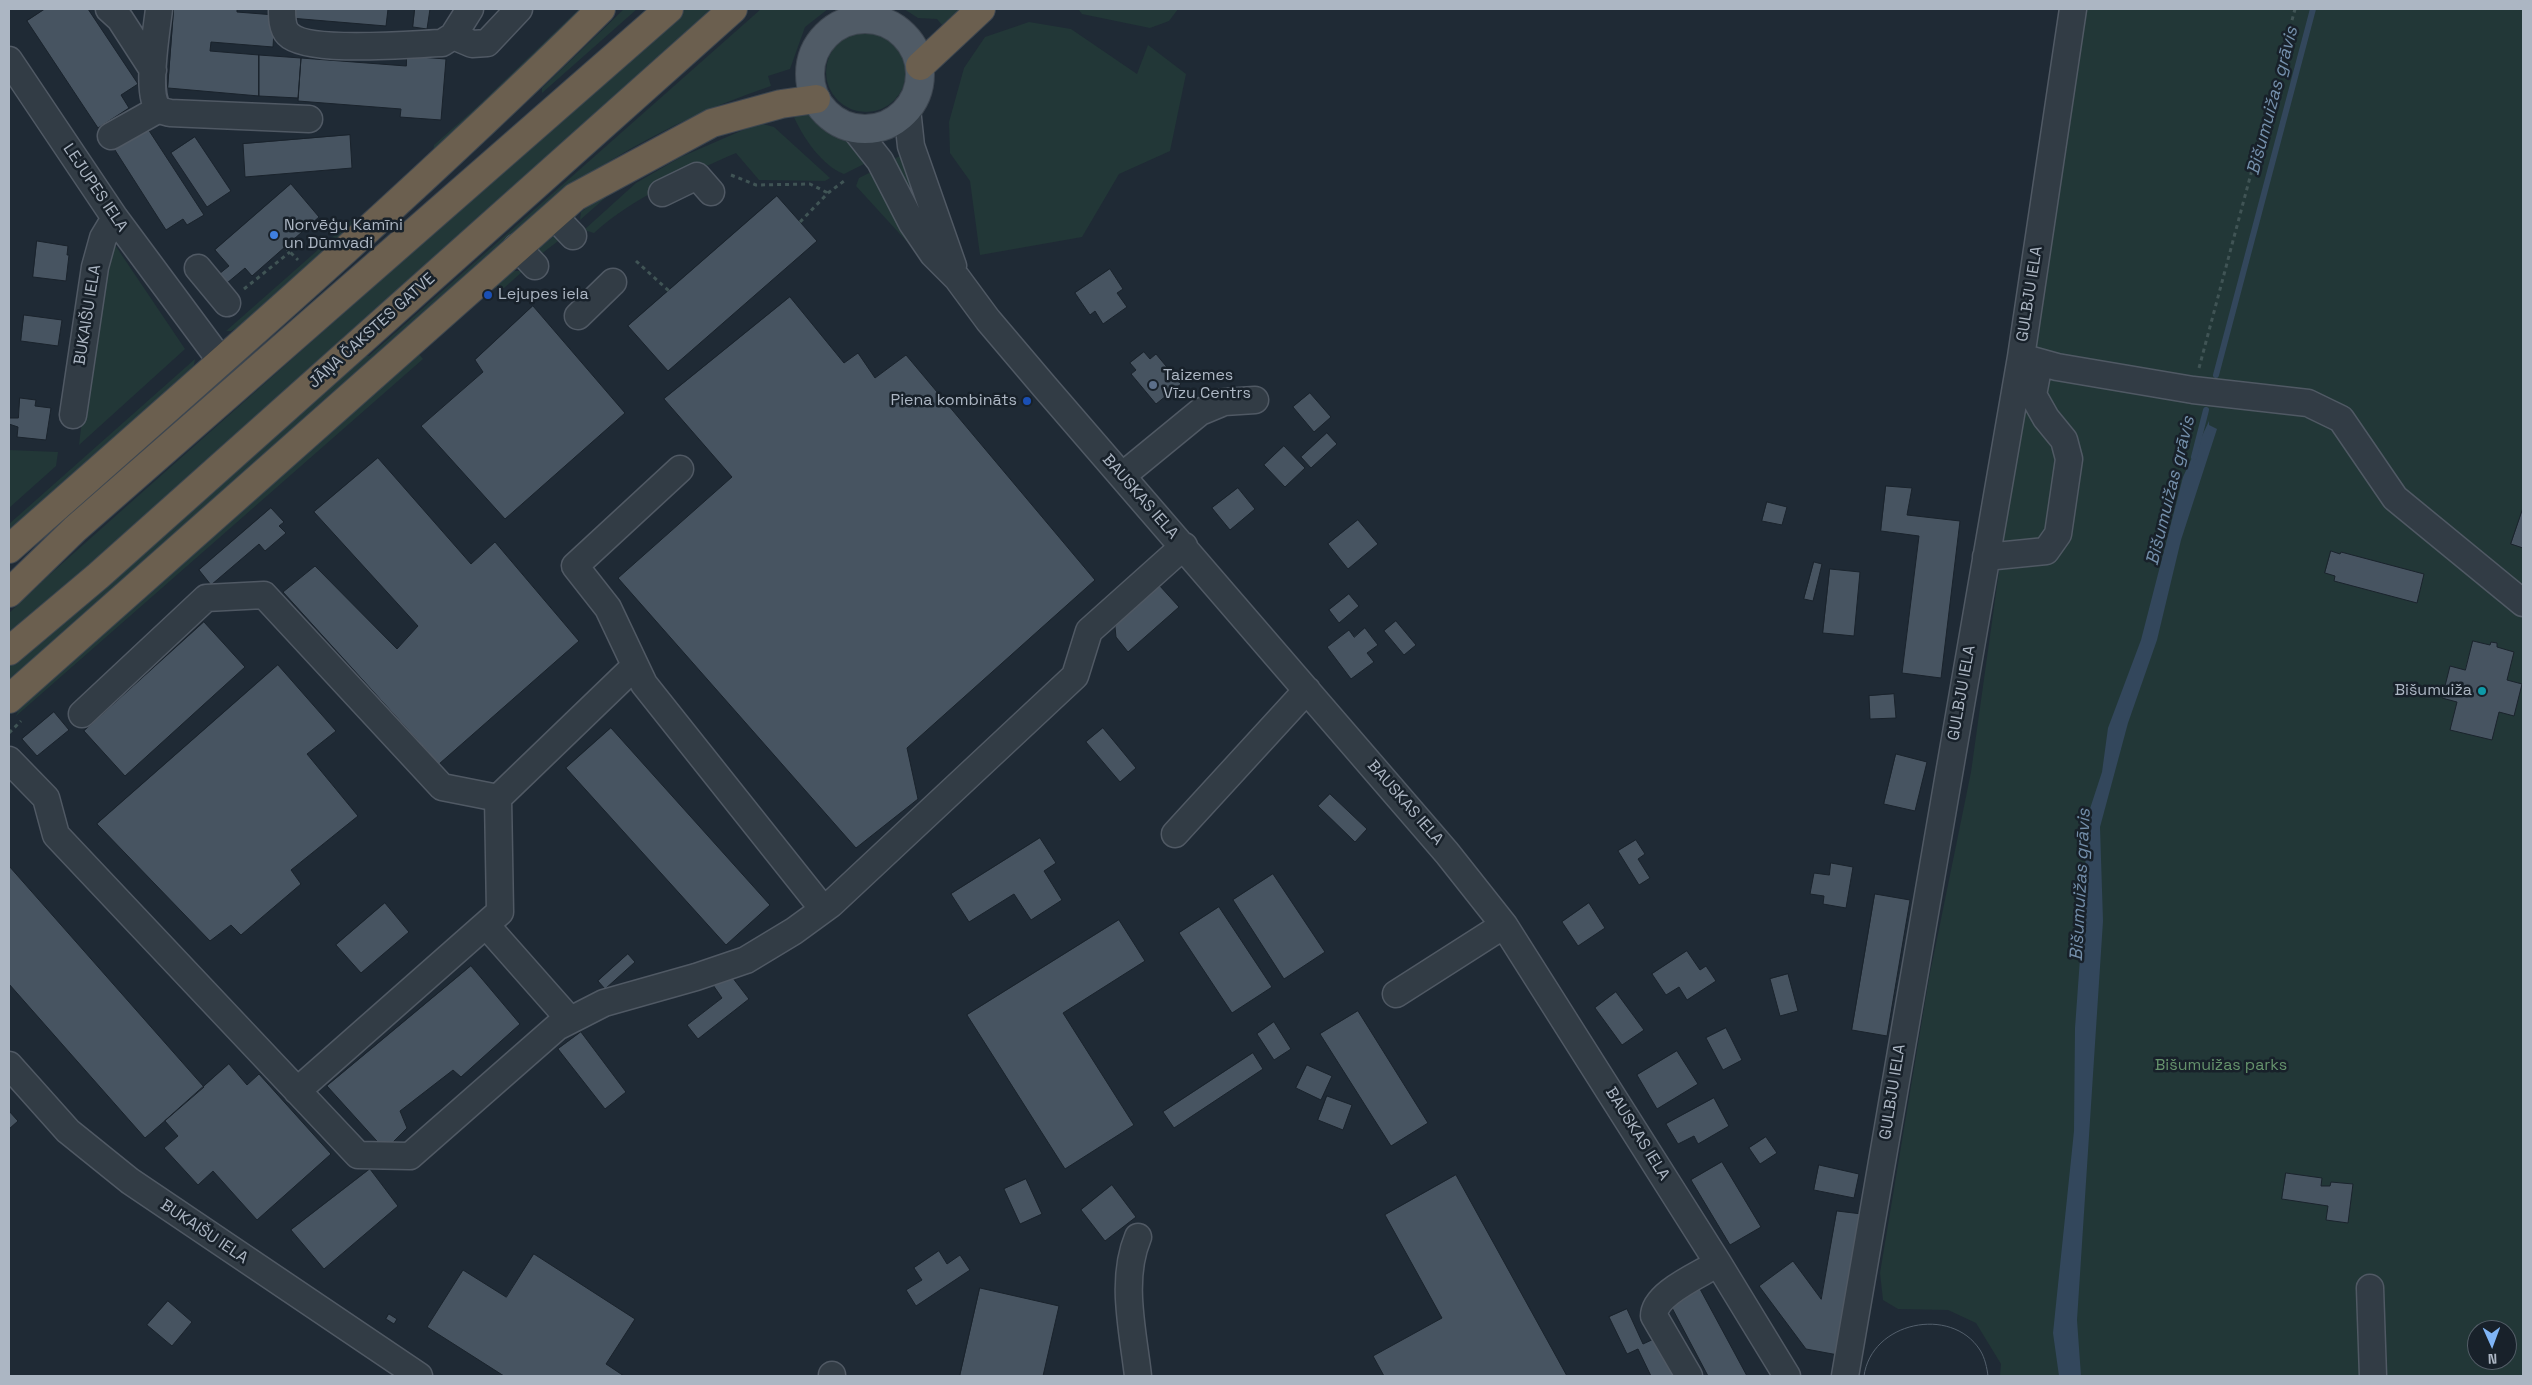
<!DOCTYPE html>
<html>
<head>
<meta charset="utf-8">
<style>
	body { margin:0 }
	#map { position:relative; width:2532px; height:1385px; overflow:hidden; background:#1f2a35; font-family:"Space Grotesk",sans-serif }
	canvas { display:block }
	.frame { position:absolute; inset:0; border:10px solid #acb6c3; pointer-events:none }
	.north { position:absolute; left:2467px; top:1320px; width:50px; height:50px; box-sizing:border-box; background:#18212a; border:1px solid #535d67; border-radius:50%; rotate:178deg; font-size:14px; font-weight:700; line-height:20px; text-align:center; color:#acb6c3 }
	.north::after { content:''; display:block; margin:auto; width:18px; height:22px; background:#7fb4f5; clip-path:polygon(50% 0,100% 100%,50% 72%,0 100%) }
</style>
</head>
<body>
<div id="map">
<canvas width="2532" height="1385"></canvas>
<div class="frame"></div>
<div class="north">N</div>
</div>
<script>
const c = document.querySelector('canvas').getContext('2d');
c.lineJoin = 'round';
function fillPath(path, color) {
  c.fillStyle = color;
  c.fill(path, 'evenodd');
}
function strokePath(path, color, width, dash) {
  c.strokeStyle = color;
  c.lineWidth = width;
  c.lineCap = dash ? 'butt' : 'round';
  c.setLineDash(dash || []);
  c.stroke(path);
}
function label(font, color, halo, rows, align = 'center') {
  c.font = font + ' "Space Grotesk",sans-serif';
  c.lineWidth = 5;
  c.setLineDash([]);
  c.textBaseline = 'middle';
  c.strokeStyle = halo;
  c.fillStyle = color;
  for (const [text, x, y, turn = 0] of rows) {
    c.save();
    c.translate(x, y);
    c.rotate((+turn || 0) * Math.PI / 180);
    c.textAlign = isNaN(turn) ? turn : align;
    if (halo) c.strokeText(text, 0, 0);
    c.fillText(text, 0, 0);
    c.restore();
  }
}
fillPath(new Path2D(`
	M579,9H588L433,154L434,145L478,106Z
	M624,9H637L542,93V88Z
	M684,9H716L221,450L9,636V613L48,576L390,272L508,163Z
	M761,9H828L805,27L790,69L768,76L771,86C705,108 644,138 586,176L9,684V666L366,356H369Z
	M904,9H961L942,25L937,19L918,18Z
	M1078,9H1178L1169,21L1150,28L1082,14Z
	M2084,9H2523V508L2511,544L2523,548V1376H2000L2001,1364L1976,1323L1948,1310L1898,1309L1883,1300L1880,1273L1929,978L1971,772L2033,328ZM2477,1330H2507V1360H2477Z
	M1029,22L1071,29L1137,74L1148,45L1186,74L1170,151L1119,174L1082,237L980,255L970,181L950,153L949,122L964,68L985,37Z
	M826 72a40 40 0 1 1 80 0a40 40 0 1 1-80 0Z
	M804,109L828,127L850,139L870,161L844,174C822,166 802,136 793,115Z
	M759,123L774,127L830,178L825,181L759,180L736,153C686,175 635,196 594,233L584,230L636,183L681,157Z
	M904,154L923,208L918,211L890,161Z
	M875,170L931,268L856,186L859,178Z
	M612,189L613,191L580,220L581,212Z
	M353,219L356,225L248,321L231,331H226Z
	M560,231L562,238L540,255L537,250Z
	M115,245L185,349L79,445L100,271Z
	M511,271H523L504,288H492Z
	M419,354L423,359L16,716L22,702Z
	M195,359L194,365L185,375L9,532V524Z
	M9,450L58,452L56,466L9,508Z`), '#223737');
fillPath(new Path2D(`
	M2209,421V425L2217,429L2181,540L2157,640L2128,723L2100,827L2103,921L2077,1320L2081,1376H2059L2053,1333L2074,1131L2075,1028L2086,875L2084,827L2102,772L2108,728L2141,640L2183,477Z`), '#33475c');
strokePath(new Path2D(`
	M2216,375L2313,9
	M2194,457L2206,410`), '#33475c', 6);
const building = new Path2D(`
	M45,9H88L138,84L121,95L129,108L98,128L27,21Z
	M174,9H237V12L275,15L273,47L211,42L210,51L259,55V96L168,88Z
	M291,9H388L386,26L290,18Z
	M415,9H430L427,29L413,27Z
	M259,55L301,58L298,98L259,96Z
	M407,56L446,59L441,120L400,117L401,109L298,101L301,58L406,66Z
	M146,126L204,215L187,225L183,219L166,230L113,147Z
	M350,135L352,168L245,177L243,144Z
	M195,137L231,191L207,207L171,153Z
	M291,184L319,217L252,276L245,268L227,283L219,274L229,266L215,250Z
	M777,196L817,241L668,371L628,326Z
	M37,241L68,246L67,255H69L66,281L33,277Z
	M1110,269L1123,289L1117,293L1127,307L1103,324L1095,311L1090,315L1075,293Z
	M790,297L844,363L858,353L875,378L906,355L1095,580L907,748L918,799L856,848L618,578L732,477L664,399Z
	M533,306L625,413L505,519L421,426L483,372L475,360Z
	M24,315L62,320L58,346L21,341Z
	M1144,352L1150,359L1156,354L1181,384L1156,404L1131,374L1136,370L1130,363Z
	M1310,393L1331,417L1314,432L1293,407Z
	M20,398L36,400L35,406L51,408L46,440L17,437L18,427L9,424V418H18Z
	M1327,433L1337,444L1311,468L1301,457Z
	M1284,446L1305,468L1285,487L1264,465Z
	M378,458L471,564L495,542L579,641L439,764L283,592L315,566L397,649L418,626L314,512Z
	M1886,486L1912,488L1907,515L1960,521L1941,678L1902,673L1919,536L1881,531Z
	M1238,488L1255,509L1230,530L1212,508Z
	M1767,502L1787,507L1782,525L1762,521Z
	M271,508L284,522L279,526L286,533L265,551L259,544L211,585L199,570Z
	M2523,508V548L2511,544Z
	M1358,520L1378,544L1348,569L1328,544Z
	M2331,551L2340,554L2341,552L2424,574L2417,603L2334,581L2335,576L2325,573Z
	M1814,562L1822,564L1813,601L1804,599Z
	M1830,569L1860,572L1854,636L1823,633Z
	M1159,585L1179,607L1128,652L1116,637L1115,627L1119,620Z
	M1349,594L1359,606L1339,623L1329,610Z
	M1396,621L1416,645L1404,655L1384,631Z
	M204,622L245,667L125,776L84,731Z
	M1365,628L1378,645L1367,653L1374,662L1351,679L1327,647L1349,630L1354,637Z
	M2473,641L2490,645L2491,642L2497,643V647L2514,652L2507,680L2522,684L2514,716L2499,712L2492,740L2450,730L2457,702L2442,698L2450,666L2465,670Z
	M278,665L336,731L307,754L358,816L291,870L301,884L241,935L231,925L210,941L97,824Z
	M1894,694L1896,718L1870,719L1869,696Z
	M54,712L69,730L37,756L22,739Z
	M611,728L770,905L726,945L566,768Z
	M1103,728L1136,768L1120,782L1086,742Z
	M1896,754L1927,762L1915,811L1884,804Z
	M1330,794L1367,829L1355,842L1318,806Z
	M1040,838L1056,863L1044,871L1062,900L1031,920L1014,894L969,922L951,894Z
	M1636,840L1645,854L1638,859L1650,878L1639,885L1618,851Z
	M1831,863L1853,867L1846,908L1823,904L1824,896L1810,894L1814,873L1829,875Z
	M9,866L204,1087L145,1138L9,984Z
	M1273,874L1325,952L1284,979L1233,900Z
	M1875,894L1910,900L1887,1036L1852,1030Z
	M385,903L409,932L361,973L336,945Z
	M1589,903L1605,928L1578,946L1562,922Z
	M1219,907L1272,987L1232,1013L1179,933Z
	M1119,920L1145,961L1063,1013L1134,1125L1065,1169L967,1015Z
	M1687,951L1700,970L1706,966L1716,981L1687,1000L1679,987L1666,995L1652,974Z
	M628,954L635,962L605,989L598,981Z
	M471,966L520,1024L461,1077L453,1070L400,1111L407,1128L385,1150L327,1086Z
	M729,973L749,999L698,1039L687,1025L722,998L713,985Z
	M1788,974L1798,1011L1780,1016L1770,979Z
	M1616,992L1644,1030L1622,1045L1595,1008Z
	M1358,1011L1428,1123L1391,1146L1320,1034Z
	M1274,1022L1291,1049L1274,1060L1257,1034Z
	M1726,1028L1742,1060L1723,1070L1706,1038Z
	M581,1032L626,1092L605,1109L558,1049Z
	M1677,1051L1698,1084L1657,1109L1637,1075Z
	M1253,1053L1263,1069L1174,1128L1163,1112Z
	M229,1064L247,1085L259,1074L331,1154L257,1220L213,1171L198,1185L164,1148L178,1136L165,1121Z
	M1307,1065L1332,1076L1321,1100L1296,1088Z
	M1327,1096L1352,1105L1343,1130L1318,1120Z
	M1714,1098L1729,1126L1698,1144L1694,1136L1678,1144L1666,1124Z
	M9,1111L18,1121L9,1129Z
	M1766,1137L1777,1153L1760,1164L1749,1148Z
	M1722,1162L1761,1227L1730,1245L1691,1180Z
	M1819,1165L1859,1174L1854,1198L1814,1190Z
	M370,1169L398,1206L324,1269L291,1230Z
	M2286,1173L2322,1178L2321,1186H2330L2331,1182L2353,1184L2348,1223L2326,1220L2328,1206L2282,1199Z
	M1456,1175L1567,1376H1384L1373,1356L1442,1318L1385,1215Z
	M1026,1179L1042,1214L1020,1224L1004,1189Z
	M1112,1185L1136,1217L1105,1241L1081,1210Z
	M1837,1211L1862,1214L1838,1355L1806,1349L1759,1286L1793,1261L1821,1299Z
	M939,1251L947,1264L960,1255L970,1270L916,1306L906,1290L922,1280L914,1268Z
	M534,1254L635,1319L606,1364L624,1376H504L427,1327L463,1270L506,1297Z
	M980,1288L1059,1306L1043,1376H960Z
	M1700,1289L1747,1376H1708L1671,1306Z
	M168,1301L192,1322L172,1346L147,1325Z
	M1627,1309L1643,1344L1656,1338L1674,1376H1651L1638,1349L1627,1354L1609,1317Z
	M389,1314L397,1319L394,1324L386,1319Z`);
fillPath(building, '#475461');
strokePath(building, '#1a232c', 1);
const minor = new Path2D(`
	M109,9L120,19L153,70
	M159,9C157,28 145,96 159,109C161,111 166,112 170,113L309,119
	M282,9C282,17 282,28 288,34C307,54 412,44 442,43L453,36L470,9
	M453,36L472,44L487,43L519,9
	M9,60L115,218L221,361
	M907,109L911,146L953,266
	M854,128L880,161L912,223L933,254L957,278L988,320L1044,386L1447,853L1504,925L1718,1263L1787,1376
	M111,136L159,109
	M662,193L697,176L711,192
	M554,216L573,236
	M517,247L535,266
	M198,268L227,303
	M578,316L613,282
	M2021,357L2057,367L2193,390L2308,403L2341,419L2395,498L2523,603
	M73,415L95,267L103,238L115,218
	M680,469L575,566L608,608L644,684L823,909
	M1122,476L1200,412L1224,402L1255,400
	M1986,557L2046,551L2058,534L2069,459L2064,440L2046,418L2033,395L2039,363
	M82,714L206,598L264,595L442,787L498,798
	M9,760L46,798L56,835L358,1155L410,1156L557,1027L604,1003L696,977L746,960L794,931L831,904L1075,676L1089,631L1184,546
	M1175,834L1307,690
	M486,925L570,1020
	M1396,994L1504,925
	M9,1065L68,1131L130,1181L419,1376
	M297,1091L500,912L498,798L635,666
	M1138,1237C1120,1280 1133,1331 1138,1376
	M2370,1288L2373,1376
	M832,1376V1375
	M1689,1376L1654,1316C1654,1293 1700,1275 1718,1263
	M1845,1376L2021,357L2073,9`);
const major = new Path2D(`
	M810 74a55 55 0 1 1 110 0a55 55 0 1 1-110 0Z`);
const highway = new Path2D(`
	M920,66L981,9
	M9,549C209,372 411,197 601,9
	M9,593L75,529L669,9
	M9,651L98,576L733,9
	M9,699L575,197L712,123L781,104L816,99`);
strokePath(minor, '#505964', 29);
strokePath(major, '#3c454f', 30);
strokePath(highway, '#3d4650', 30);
strokePath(new Path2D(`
	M731,175L756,185L810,184L828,193
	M800,222L828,193L844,181
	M285,247L298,260
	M636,261L669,291
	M244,289L290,252
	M2199,368L2295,9
	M9,733L21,721`), '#405455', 3, [4, 4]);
strokePath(minor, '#323c45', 26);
strokePath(major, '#505b66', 28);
strokePath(highway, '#6b5f4f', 28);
strokePath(new Path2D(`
	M1864,1376C1871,1322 1951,1305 1980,1350C1985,1358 1987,1368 1988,1376`), '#54606d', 1);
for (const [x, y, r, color] of [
	[274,235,5,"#3f7fe0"],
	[488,295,5,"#1a4fb4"],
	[1153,385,5,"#5c6f8a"],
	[1027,401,5,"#1a4fb4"],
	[2482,691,5,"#0f9aa8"]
]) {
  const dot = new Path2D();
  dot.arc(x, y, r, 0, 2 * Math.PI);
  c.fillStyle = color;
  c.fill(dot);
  strokePath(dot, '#18212a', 2);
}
label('16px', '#acb6c3', '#18212a', [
	["LEJUPES IELA",95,188,56],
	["GULBJU IELA",2030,294,-81],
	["BUKAIŠU IELA",88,315,-81],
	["JĀŅA ČAKSTES GATVE",372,331,-42],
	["BAUSKAS IELA",1140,497,49],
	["GULBJU IELA",1962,693,-80],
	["BAUSKAS IELA",1405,803,49],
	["GULBJU IELA",1893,1092,-81],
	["BAUSKAS IELA",1637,1134,58],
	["BUKAIŠU IELA",204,1232,34]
]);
label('16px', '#acb6c3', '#18212a', [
	["Norvēģu Kamīni",284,226],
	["un Dūmvadi",284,244],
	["Lejupes iela",498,295],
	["Taizemes",1163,376],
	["Vīzu Centrs",1163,394],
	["Piena kombināts",1017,401,"right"],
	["Bišumuiža",2472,691,"right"]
], 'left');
label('16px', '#65926c', '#18212a', [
	["Bišumuižas parks",2221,1066]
]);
label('italic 18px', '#748fab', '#18212a', [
	["Bišumuižas grāvis",2273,101,-75],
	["Bišumuižas grāvis",2171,491,-76],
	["Bišumuižas grāvis",2081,885,-87]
]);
</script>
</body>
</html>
